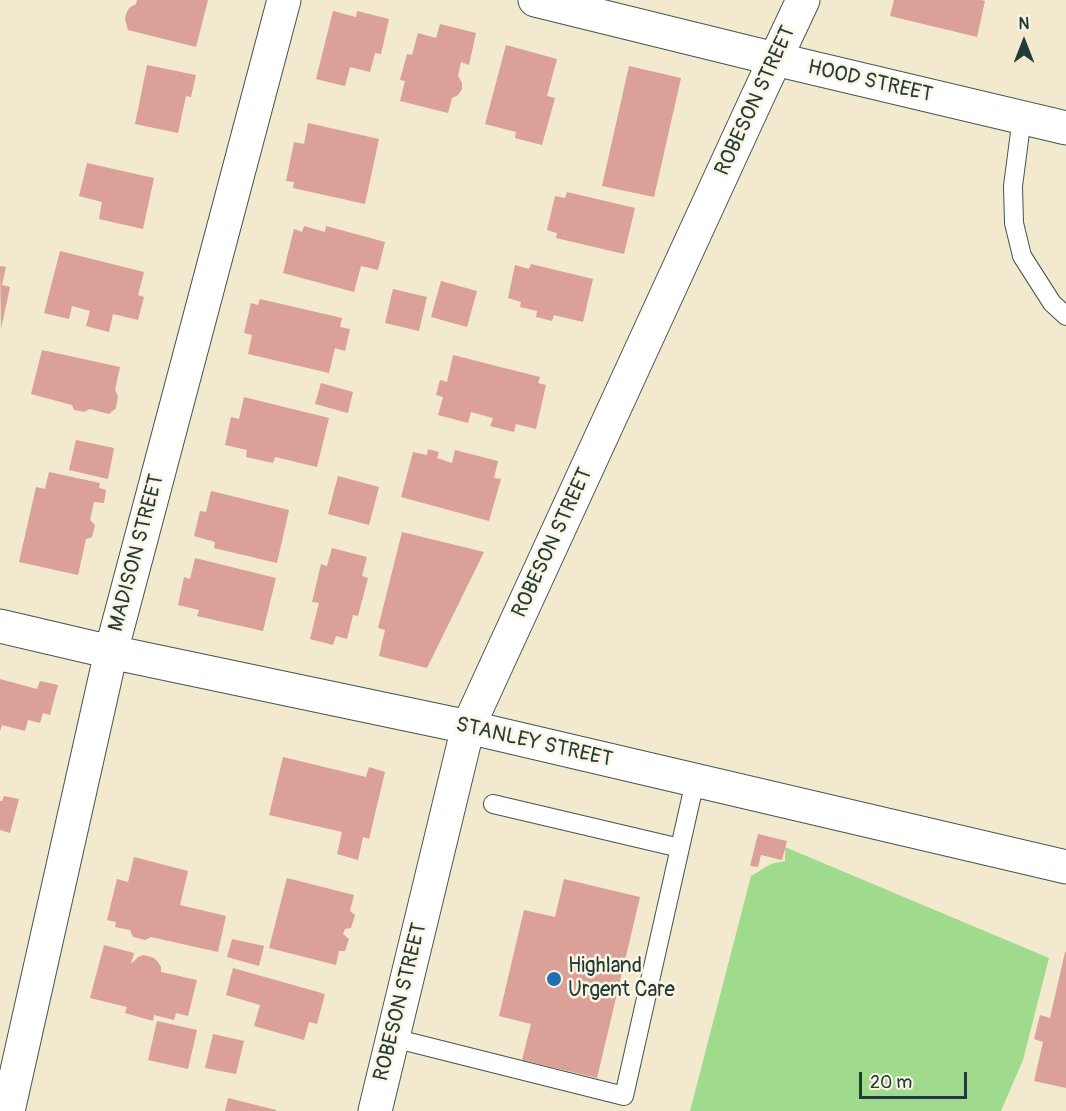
<!DOCTYPE html>
<html>
<head>
<meta charset="utf-8">
<style>
	body { margin:0 }
	#map { position:relative; width:1066px; height:1111px; overflow:hidden; background:#f2e9cf; font-family:Pangolin,sans-serif }
	canvas { display:block }
	.north { position:absolute; left:994px; top:12px; width:60px; height:60px; -webkit-text-stroke:4px #fcf5e5; paint-order:stroke; rotate:0deg; font-size:16px; font-weight:700; line-height:24px; text-align:center; color:#1f3d34 }
	.north::after { content:''; display:block; margin:auto; width:21px; height:27px; background:#1f3d34; clip-path:polygon(50% 0,100% 100%,50% 72%,0 100%) }
	.scale { position:absolute; left:859px; top:1072px; width:108px; height:27px; box-sizing:border-box; border:3px solid #1f3d34; border-top:0; padding-left:8px; font-size:18px; line-height:21px; white-space:nowrap; color:#1f3d34; -webkit-text-stroke:4px #fcf5e5; paint-order:stroke }
</style>
</head>
<body>
<div id="map">
<canvas width="1066" height="1111"></canvas>
<div class="north">N</div>
<div class="scale">20 m</div>
</div>
<script>
const c = document.querySelector('canvas').getContext('2d');
c.lineJoin = 'round';
function fillPath(path, color) {
  c.fillStyle = color;
  c.fill(path, 'evenodd');
}
function strokePath(path, color, width, dash) {
  c.strokeStyle = color;
  c.lineWidth = width;
  c.lineCap = dash ? 'butt' : 'round';
  c.setLineDash(dash || []);
  c.stroke(path);
}
function label(font, color, halo, rows, align = 'center') {
  c.font = font + ' Pangolin,sans-serif';
  c.lineWidth = 5;
  c.setLineDash([]);
  c.textBaseline = 'middle';
  c.strokeStyle = halo;
  c.fillStyle = color;
  for (const [text, x, y, turn = 0] of rows) {
    c.save();
    c.translate(x, y);
    c.rotate((+turn || 0) * Math.PI / 180);
    c.textAlign = isNaN(turn) ? turn : align;
    if (halo) c.strokeText(text, 0, 0);
    c.fillText(text, 0, 0);
    c.restore();
  }
}
fillPath(new Path2D(`
	M785,847L1049,958L1023,1060L1001,1111H690L751,876L771,864L785,861Z`), '#a0da8d');
fillPath(new Path2D(`
	M137,0H208L196,47L128,30L125,19L126,14L129,8L136,4Z
	M894,0H981L985,1L977,37L890,16Z
	M333,11L356,17L357,11L389,19L381,54L375,53L370,72L350,67L345,86L316,79Z
	M440,24L476,33L469,65L461,62L458,76L462,83V89L458,95L452,98L448,113L400,101L405,81L400,80L407,54L412,55L418,33L436,38Z
	M506,45L557,59L547,96L555,98L542,145L515,138L516,132L485,124Z
	M147,65L196,75L191,97L186,96L178,133L135,124Z
	M629,66L681,78L654,197L602,186Z
	M308,123L379,139L365,204L293,188L294,182L286,181L294,142L304,144Z
	M87,163L154,178L143,229L99,219L102,202L79,196Z
	M567,192L635,208L624,254L556,238L557,233L547,230L555,196L565,198Z
	M304,226L325,232L326,226L385,242L378,270L361,266L354,292L283,273L294,229L302,232Z
	M60,251L144,272L138,295L144,297L138,320L113,314L109,332L86,326L90,311L72,306L69,319L44,313Z
	M531,264L593,279L583,322L554,315L552,321L536,317L537,311L520,307L521,302L508,298L515,265L529,269Z
	M0,266L6,267L2,285L10,287L1,329Z
	M441,281L477,291L467,327L431,317Z
	M393,289L427,297L419,331L385,323Z
	M260,299L342,318L340,327L350,329L345,351L335,348L329,373L248,354L252,335L244,333L251,303L258,305Z
	M42,350L120,367L115,390L118,396L116,408L109,414L90,409L84,412L74,410L72,405L31,394Z
	M453,355L540,377L538,383L546,385L536,429L516,424L514,432L490,426L493,418L471,412L468,423L438,415L443,397L436,395L440,380L447,382Z
	M321,383L353,392L348,413L315,404Z
	M244,397L329,418L317,467L275,457L273,463L246,457L247,450L225,445L231,417L239,419Z
	M76,440L114,448L108,479L69,470Z
	M428,449L439,452L437,458L452,463L455,450L498,461L494,478L501,479L489,521L401,497L413,452L427,455Z
	M49,472L100,483L99,488L106,490L104,503L94,502L90,520L95,525L92,537L86,539L78,575L19,562L36,487L45,489Z
	M338,476L379,487L369,525L328,514Z
	M211,491L289,510L277,563L214,548L215,542L194,536L200,511L206,512Z
	M402,532L484,552L427,668L379,656L385,630L378,628Z
	M332,548L367,557L362,576L368,578L358,616L353,615L347,639L336,636L333,645L310,639L319,603L312,602L321,564L327,566Z
	M195,558L276,578L263,631L197,616L199,610L178,605L184,577L190,579Z
	M0,679L37,689L40,681L58,685L50,715L43,713L40,723L28,720L25,731L2,725L0,731Z
	M283,757L366,777L369,767L385,772L369,839L363,837L358,860L337,854L342,832L269,815Z
	M4,796L19,799L10,833L0,830V801H2Z
	M758,834L787,841L782,860L761,855L758,867L750,866Z
	M134,857L188,871L180,905L226,916L218,952L151,937L145,940L133,937L130,930L115,927L116,922L107,920L117,879L128,882Z
	M287,878L354,895L350,911L355,915L351,928L345,929L343,934L349,939L345,951H339L336,965L269,948Z
	M564,879L640,897L597,1078L522,1060L531,1024L499,1016L524,910L555,917Z
	M232,939L264,946L259,966L227,957Z
	M104,945L134,953L131,964L138,957L143,955L148,956L154,958L158,962L161,967V972L197,980L188,1016L176,1013L174,1020L154,1015L153,1021L125,1013L127,1007L90,998Z
	M1065,952H1066V1088L1034,1081L1043,1042L1034,1039L1040,1015L1050,1018Z
	M233,968L325,994L317,1024L309,1022L304,1040L254,1026L260,1005L226,995Z
	M157,1021L197,1030L188,1069L148,1060Z
	M213,1034L244,1041L236,1074L205,1068Z
	M228,1098L276,1110V1111H225Z`), '#dba097');
const lane = new Path2D(`
	M1022,117L1013,186L1014,223L1022,256L1052,303L1066,316
	M493,804L680,848
	M393,1038L624,1096L695,781`);
const street = new Path2D(`
	M535,0L775,59L1066,128
	M0,626L111,652L468,727L1066,867
	M8,1111L111,652L284,0`);
const secondary = new Path2D(`
	M375,1111L468,727L757,98L803,0`);
strokePath(lane, '#3f574b', 20);
strokePath(street, '#3f574b', 35);
strokePath(secondary, '#3f574b', 35);
strokePath(lane, '#fff', 18);
strokePath(street, '#fff', 33);
strokePath(secondary, '#fff', 33);
for (const [x, y, r, color] of [
	[554,979,8,"#1f6fb2"]
]) {
  const dot = new Path2D();
  dot.arc(x, y, r, 0, 2 * Math.PI);
  c.fillStyle = color;
  c.fill(dot);
  strokePath(dot, '#fcf5e5', 2);
}
label('21px', '#1f3d34', '#fcf5e5', [
	["HOOD STREET",870,82,13],
	["ROBESON STREET",756,101,-65],
	["ROBESON STREET",553,543,-65],
	["MADISON STREET",137,553,-75],
	["STANLEY STREET",534,743,13],
	["ROBESON STREET",401,1002,-76]
]);
label('21px', '#1f3d34', '#fcf5e5', [
	["Highland",568,967],
	["Urgent Care",568,991]
], 'left');
</script>
</body>
</html>
